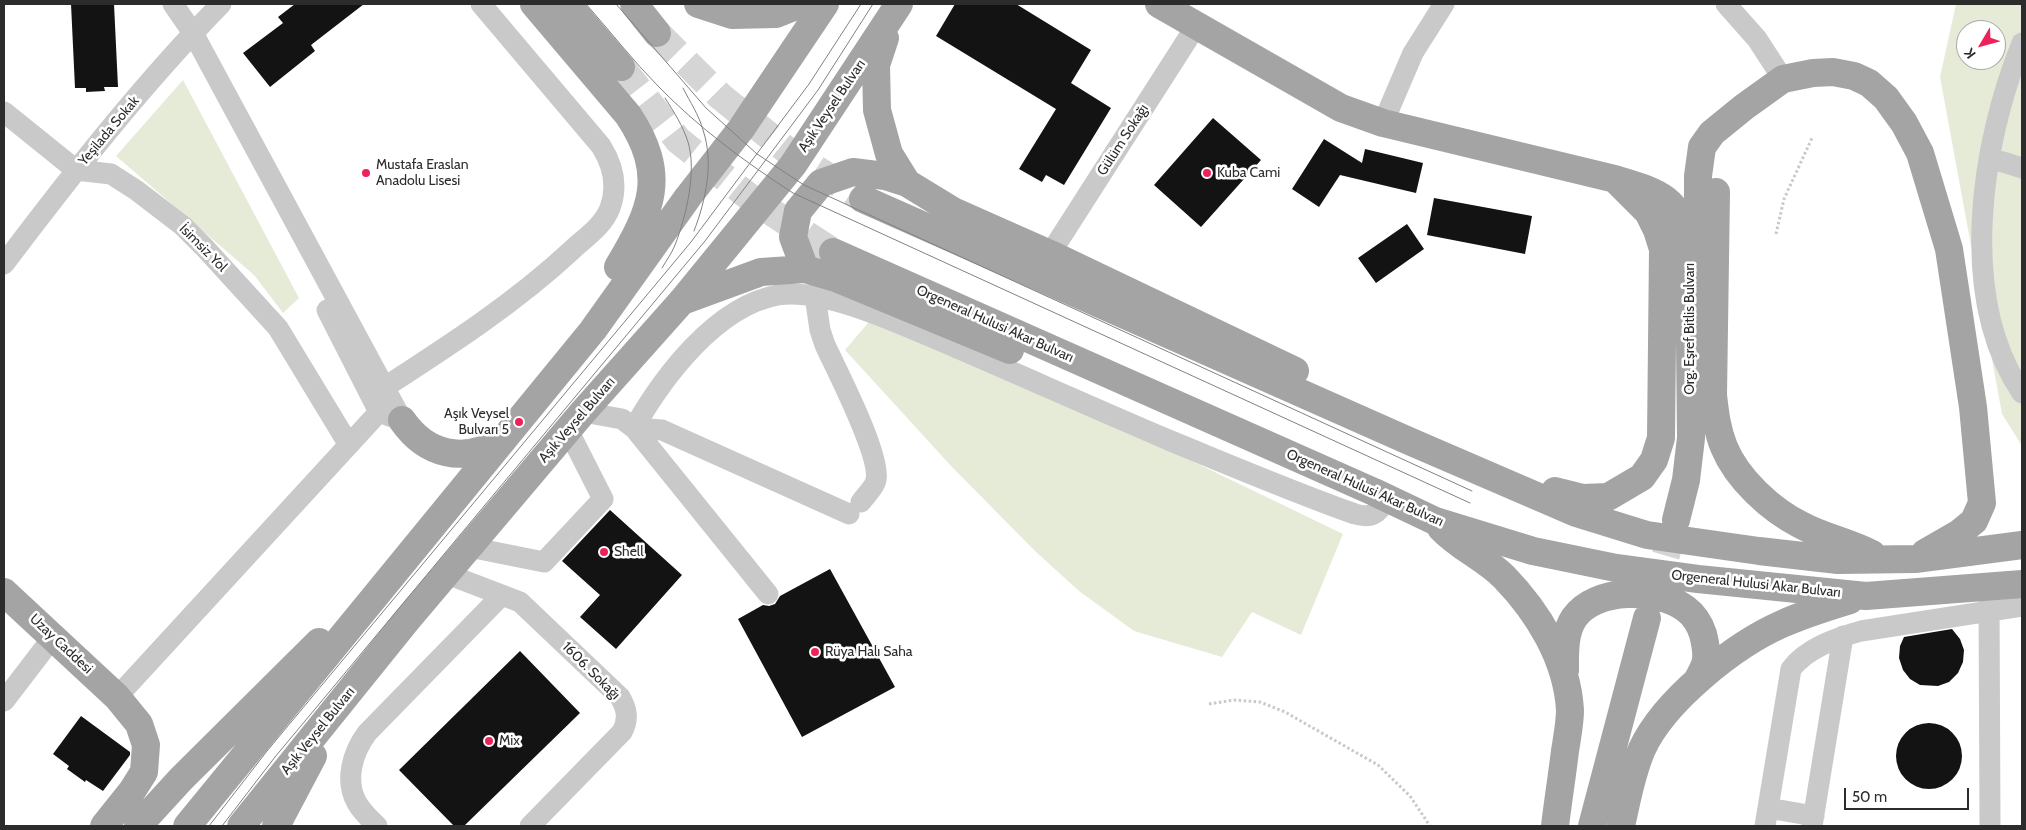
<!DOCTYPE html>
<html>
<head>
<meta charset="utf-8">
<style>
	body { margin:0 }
	#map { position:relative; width:2026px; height:830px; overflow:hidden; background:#fff; font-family:Cabin,sans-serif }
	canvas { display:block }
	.frame { position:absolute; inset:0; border:5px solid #2c2c2c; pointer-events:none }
	.north { position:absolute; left:1956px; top:20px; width:50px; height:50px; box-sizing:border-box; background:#fff; border:1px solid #ababab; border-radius:50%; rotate:233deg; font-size:14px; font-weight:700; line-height:20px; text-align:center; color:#2c2c2c }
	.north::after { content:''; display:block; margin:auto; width:18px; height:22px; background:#ee225a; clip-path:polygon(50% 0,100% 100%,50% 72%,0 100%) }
	.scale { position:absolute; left:1844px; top:788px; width:125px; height:22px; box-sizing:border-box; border:2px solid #2c2c2c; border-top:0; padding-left:6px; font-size:15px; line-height:18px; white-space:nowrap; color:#2c2c2c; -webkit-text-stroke:4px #fff; paint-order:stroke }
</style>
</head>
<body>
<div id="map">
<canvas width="2026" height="830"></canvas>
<div class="frame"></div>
<div class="north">K</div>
<div class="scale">50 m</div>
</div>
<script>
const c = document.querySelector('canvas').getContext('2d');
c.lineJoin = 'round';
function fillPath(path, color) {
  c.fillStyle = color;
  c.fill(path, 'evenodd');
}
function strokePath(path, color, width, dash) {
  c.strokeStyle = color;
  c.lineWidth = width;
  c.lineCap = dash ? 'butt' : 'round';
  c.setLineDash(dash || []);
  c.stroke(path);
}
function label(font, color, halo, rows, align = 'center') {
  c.font = font + ' Cabin,sans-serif';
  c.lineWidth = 5;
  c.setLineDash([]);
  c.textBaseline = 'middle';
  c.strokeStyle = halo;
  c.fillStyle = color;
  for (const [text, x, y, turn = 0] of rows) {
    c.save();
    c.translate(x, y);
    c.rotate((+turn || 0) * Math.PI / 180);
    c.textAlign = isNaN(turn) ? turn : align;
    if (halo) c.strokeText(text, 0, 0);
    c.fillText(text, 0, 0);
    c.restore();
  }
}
fillPath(new Path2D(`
	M1956,4H2022V446L2002,414L1940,77ZM1966,30H1996V60H1966Z
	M183,80L299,298L283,313L254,275L116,156Z
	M880,309L1124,426L1196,463L1343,534L1301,635L1252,612L1222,657L1134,631L1079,591L1035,551L952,467L845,350Z`), '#e6ebd8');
fillPath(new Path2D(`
	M71,4H114L118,87H104L105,91L86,92V88H75Z
	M295,4H364L311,45L315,51L270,87L243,53L283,23L278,17Z
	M955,4H1016L1091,50L1071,83L1111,108L1064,185L1046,175L1042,182L1019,169L1056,109L936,36Z
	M1213,118L1261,160L1201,227L1154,185Z
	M1324,139L1362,163L1365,149L1423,163L1416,193L1340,175L1319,207L1292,189Z
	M1434,198L1532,216L1525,254L1427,235Z
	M1407,224L1424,249L1376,283L1358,258Z
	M610,510L682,575L616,649L580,617L600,595L562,561Z
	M830,569L895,687L802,737L738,619L763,605L769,606L775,604L780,596Z
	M1952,629L1960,639L1964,650L1963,662L1958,673L1949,682L1938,686L1920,685L1910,679L1903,670L1899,658L1900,646L1904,637Z
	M520,651L580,713L464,826H454L399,770Z
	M81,716L130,752V755L103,791L86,780L85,782L67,769L69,766L53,754Z
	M1896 756a33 33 0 1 1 66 0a33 33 0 1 1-66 0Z`), '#131313');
strokePath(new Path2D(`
	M657,33L720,96L789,152L863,199
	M621,67L678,140L753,200L833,252
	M1654,596L1676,520`), '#d5d5d5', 28, [28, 14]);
strokePath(new Path2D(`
	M1776,234L1784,199L1812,138
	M1209,704L1234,700L1260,702L1285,712L1378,765L1410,796L1430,826`), '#c9c9c9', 3, [2.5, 2.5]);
strokePath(new Path2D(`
	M173,4L193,33L402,420
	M1726,4L1757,39L1783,79
	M2022,43C1981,144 1957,297 2022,393
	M4,112L76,170L111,174L136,190L183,226L204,247L278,328L349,445
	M1383,123L1413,53L1444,4
	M1989,159L2003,162L2022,168
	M1050,254L1196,26
	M4,264C72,174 142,85 221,4
	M815,296L820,330L825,345C837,371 881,455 876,480C875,487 865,496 861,502
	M327,310L379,412
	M385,387C450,345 515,303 572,250C586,237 603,226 610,208C618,186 613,165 601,146L481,4
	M583,412L622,419L634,428L662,430L849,514
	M469,547L544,562L603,499L568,430
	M447,574L520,602L620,697C627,709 629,719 622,732L530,826
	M768,594L634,428C663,377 716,306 778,295C826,287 909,328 955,347C1027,378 1098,410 1171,441C1232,466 1293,492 1355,514C1372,519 1379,513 1387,498
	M1989,597L1990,826
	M117,697L379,412L392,417
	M4,701L53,637
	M1768,808L1814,816
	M377,826C370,819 362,812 357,803C344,780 353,752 367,733L502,595
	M1765,826L1791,669C1807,648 1836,638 1861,631L2022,606
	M1812,826L1843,636`), '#c9c9c9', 21);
strokePath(new Path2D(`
	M534,4L628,115C668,175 652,210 618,267
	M567,4L621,67
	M634,4L657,33
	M698,4L732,15L776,14L801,4
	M1159,4L1341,108L1383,123L1615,179C1656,192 1677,195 1689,241L1691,438L1686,480L1676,520
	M885,38L876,65L877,110L889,154L907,183L953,211L1050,254L1295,371
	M1716,192L1713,395C1715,413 1717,430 1724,447C1737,479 1771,510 1801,525C1823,537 1849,542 1872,554
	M863,199L1409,441L1576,513L1647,535L1759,551L1838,560L1915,559L2022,545
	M1689,241L1698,221V176L1702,147L1712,133L1744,107L1783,79L1813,73L1833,72L1854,76L1869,83L1886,98L1904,123L1920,153L1949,249L1973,407L1982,503L1974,521L1958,534L1925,553
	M833,252L1374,492L1435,521L1533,551L1616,568L1698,579L1866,596L2022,584
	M805,269L793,237L798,211L821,183L853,172L885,176L907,183
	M682,301L761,272L805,269L836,278L1010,350
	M402,420C426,455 464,464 500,441
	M1555,491L1583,498L1608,497L1642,477L1654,460L1661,438L1663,249L1657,230L1648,212L1618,182
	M1441,528C1460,548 1485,558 1504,577C1538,612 1567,659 1570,710C1570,723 1567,738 1565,751C1562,776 1558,801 1555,826
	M4,592L117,697L139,724L146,745L144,772L132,791L104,826
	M1565,670C1565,653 1564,633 1574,618C1595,587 1658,588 1686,609C1694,615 1700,625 1703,634C1705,642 1707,652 1706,660C1705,667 1700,675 1697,681
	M138,826L181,779L319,642
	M187,826L593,330L688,197L741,129L825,4
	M241,826L407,620L583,412L682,301L793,165L899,4
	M276,826L313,756
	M1592,826L1647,618
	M1621,826C1627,800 1631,774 1642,749C1664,701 1734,645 1782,624C1804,614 1827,607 1850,600`), '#a4a4a4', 28);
strokePath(new Path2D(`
	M586,4C610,31 633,61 659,87C699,128 745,162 793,193L1470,503
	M616,4L706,108L757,154L804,185L1472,491
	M683,88C690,102 699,115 703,130C714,162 706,200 694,231
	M662,268C666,261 672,253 675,245C686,217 697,171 688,142C683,126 674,112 665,98
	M209,826L267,751L691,242L809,84L861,4
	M222,826L275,757L705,241L818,90L873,4`), '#818181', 1);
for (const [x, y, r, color] of [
	[366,173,5,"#ee225a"],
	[1207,173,5,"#ee225a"],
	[519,422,5,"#ee225a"],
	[604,552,5,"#ee225a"],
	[815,652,5,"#ee225a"],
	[489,741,5,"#ee225a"]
]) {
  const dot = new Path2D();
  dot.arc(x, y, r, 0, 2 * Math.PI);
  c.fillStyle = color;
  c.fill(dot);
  strokePath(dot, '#fff', 2);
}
label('14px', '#2c2c2c', '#fff', [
	["Aşık Veysel Bulvarı",832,106,-56],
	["Yeşilada Sokak",109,131,-50],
	["Gülüm Sokağı",1123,140,-57],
	["İsimsiz Yol",203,248,45],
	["Orgeneral Hulusi Akar Bulvarı",995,324,24],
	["Org. Eşref Bitlis Bulvarı",1690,329,-90],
	["Aşık Veysel Bulvarı",577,420,-49],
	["Orgeneral Hulusi Akar Bulvarı",1365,488,24],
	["Orgeneral Hulusi Akar Bulvarı",1756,584,6],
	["Uzay Caddesi",61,644,43],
	["1606. Sokağı",591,671,45],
	["Aşık Veysel Bulvarı",318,731,-51]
]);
label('14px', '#2c2c2c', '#fff', [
	["Mustafa Eraslan",376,165],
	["Anadolu Lisesi",376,181],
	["Kuba Cami",1217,173],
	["Aşık Veysel",509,414,"right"],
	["Bulvarı 5",509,430,"right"],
	["Shell",614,552],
	["Rüya Halı Saha",825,652],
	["Mix",499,741]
], 'left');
</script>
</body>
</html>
